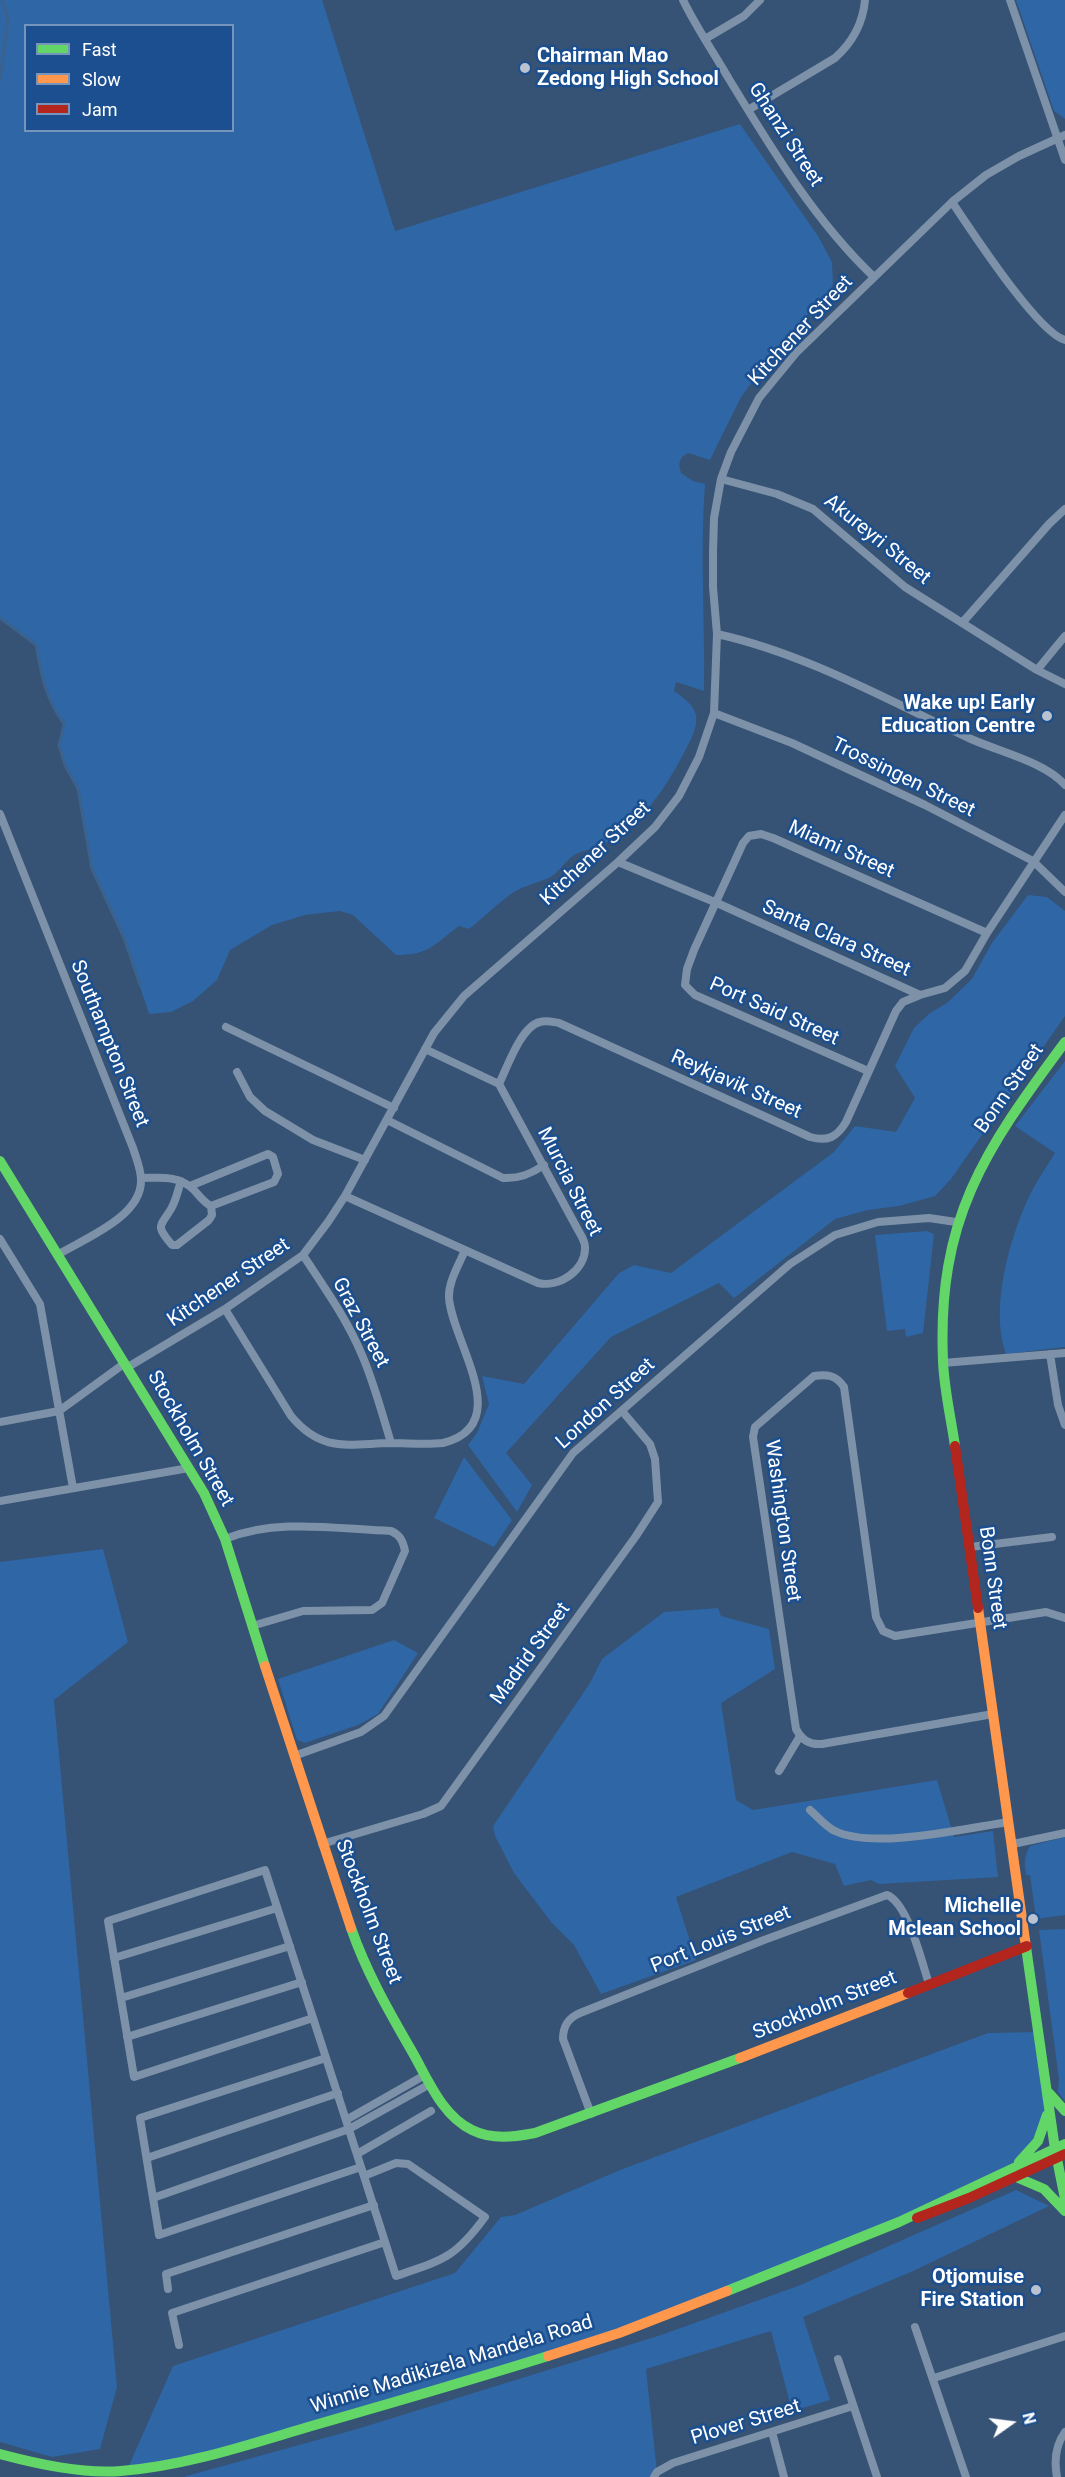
<!DOCTYPE html>
<html>
<head>
<meta charset="utf-8">
<style>
	body { margin:0 }
	#map { position:relative; width:1065px; height:2477px; overflow:hidden; background:#365274; font-family:Roboto,sans-serif }
	canvas { display:block }
	.legend { position:absolute; left:24px; top:24px; width:210px; height:108px; box-sizing:border-box; background:#1b4f8f; border:2px solid #7695bc; margin:0; padding:8px 10px; list-style:none; font-size:18px; color:#fff }
	.legend li { display:flex; align-items:center; gap:12px; height:30px }
	.legend b { width:30px; border:2px solid #7695bc }
	.north { position:absolute; left:981px; top:2393px; width:60px; height:60px; -webkit-text-stroke:4px #1b4f8f; paint-order:stroke; rotate:76deg; font-size:16px; font-weight:700; line-height:24px; text-align:center; color:#fff }
	.north::after { content:''; display:block; margin:auto; width:21px; height:27px; background:#fff; clip-path:polygon(50% 0,100% 100%,50% 72%,0 100%) }
</style>
</head>
<body>
<div id="map">
<canvas width="1065" height="2477"></canvas>
<ul class="legend">
<li><b style="height:8px;background:#63d668"></b>Fast</li>
<li><b style="height:8px;background:#ff974d"></b>Slow</li>
<li><b style="height:8px;background:#b3261e"></b>Jam</li>
</ul>
<div class="north">N</div>
</div>
<script>
const c = document.querySelector('canvas').getContext('2d');
c.lineJoin = 'round';
function fillPath(path, color) {
  c.fillStyle = color;
  c.fill(path, 'evenodd');
}
function strokePath(path, color, width, dash) {
  c.strokeStyle = color;
  c.lineWidth = width;
  c.lineCap = dash ? 'butt' : 'round';
  c.setLineDash(dash || []);
  c.stroke(path);
}
function label(font, color, halo, rows, align = 'center') {
  c.font = font + ' Roboto,sans-serif';
  c.lineWidth = 5;
  c.setLineDash([]);
  c.textBaseline = 'middle';
  c.strokeStyle = halo;
  c.fillStyle = color;
  for (const [text, x, y, turn = 0] of rows) {
    c.save();
    c.translate(x, y);
    c.rotate((+turn || 0) * Math.PI / 180);
    c.textAlign = isNaN(turn) ? turn : align;
    if (halo) c.strokeText(text, 0, 0);
    c.fillText(text, 0, 0);
    c.restore();
  }
}
fillPath(new Path2D(`
	M0,0H322L395,231L740,124L818,236L832,262L833,284L828,294L785,338L741,397L710,460L688,453L682,457L679,464L681,473L693,481L705,484C700,553 705,622 704,691L676,682L674,691C704,711 700,722 685,751C665,789 642,825 602,845C594,849 584,850 576,854C565,860 559,873 549,878C536,883 523,886 511,894C497,904 483,918 469,929L459,926C433,945 430,955 396,955L353,915L340,911L305,915L272,925L230,950L217,980L193,1001L171,1012L149,1014L124,938L92,869L78,789L65,765L59,745L64,724C46,700 41,674 36,645L0,618ZM26,26H232V130H26Z
	M1016,0H1065V119L1054,111Z
	M1028,895L1047,897L1065,911V1016L951,1179L935,1196L899,1206L868,1210L835,1219L734,1298L719,1283L611,1337L506,1453L532,1485L517,1512L468,1445L477,1433L489,1404L482,1376L524,1384L619,1273L634,1265L671,1273L834,1152L855,1126L896,1132L915,1098L895,1066L914,1028L930,1013L947,1003L972,979L992,943Z
	M1065,1061V1347L1006,1354C990,1310 1008,1244 1027,1201C1034,1185 1045,1169 1055,1153L1015,1126Z
	M927,1231L934,1234L923,1333L906,1337L905,1329L887,1331L875,1235Z
	M464,1457L512,1520L494,1547L434,1518Z
	M103,1549L128,1642L54,1700L117,2387L100,2449L52,2457L0,2442V1562Z
	M718,1608L721,1616L769,1629L775,1669L721,1703L736,1800L753,1810L937,1780L954,1837L993,1831L998,1877L879,1884L871,1880L844,1886L835,1864L792,1852L676,1897L696,1960L601,1994L574,1945L551,1922L514,1873L495,1836L493,1826L590,1683L602,1659L664,1612Z
	M394,1640L418,1653L378,1714L358,1725L305,1743L297,1740L278,1679Z
	M1065,1837V1915L1036,1919L1030,1875H1026C1024,1862 1024,1857 1030,1846Z
	M1065,1929V2101L1058,2092L1059,2079L1039,1930Z
	M1039,2032L1046,2125L1023,2159L948,2198L648,2322L240,2447L127,2470L173,2366L455,2273L501,2217L515,2215L620,2170L988,2033Z
	M1016,2190L1049,2206L911,2272L803,2317L830,2400L792,2411L771,2331L646,2369L657,2472L654,2477H183L357,2429L661,2335L798,2286Z`), '#2f66a5');
strokePath(new Path2D(`
	M0,80L8,18L2,0
	M0,618L36,645C41,674 46,700 64,724L59,745L65,765L78,789L92,869L124,938L140,985`), '#3b618d', 3);
strokePath(new Path2D(`
	M683,0C696,27 714,53 729,79C771,148 815,221 874,277
	M1010,0L1065,160
	M705,39L744,16L760,0
	M748,110L835,58C853,42 863,23 865,0
	M952,202C971,230 1037,332 1065,340
	M721,479L777,494L813,509L905,587L1037,670L1065,684
	M962,623L1049,524L1065,509
	M717,634C807,654 889,701 971,739C1000,752 1045,762 1065,785
	M1037,670L1065,636
	M714,713L792,743L925,805L1033,861L1065,892
	M0,814L133,1148C136,1158 141,1169 141,1180C142,1216 86,1238 59,1254
	M618,862L717,903L920,995L945,988L965,971L987,933L1065,815
	M226,1027L394,1108
	M868,1071L695,995L685,985L687,969L694,950L743,843L749,836L761,834L773,838L987,933
	M237,1072L250,1097L265,1111L313,1140L365,1160
	M499,1084C507,1068 521,1026 540,1022C546,1020 553,1022 559,1023L810,1137C828,1142 837,1137 846,1122L896,1011L903,1002L920,995
	M387,1120L503,1178C519,1179 531,1174 544,1165
	M141,1178C160,1178 178,1175 193,1189C199,1195 203,1202 211,1206L274,1182L278,1174L273,1157L268,1154L190,1186
	M181,1181C178,1190 176,1201 171,1209C160,1227 155,1225 172,1245H177L209,1220L212,1215L211,1206
	M345,1196L538,1283C559,1288 586,1270 585,1247C585,1241 581,1235 578,1230L499,1084L425,1049
	M0,1239L40,1304L73,1488
	M303,1255C324,1287 347,1319 362,1355C374,1383 382,1413 391,1443
	M225,1309L291,1416C322,1453 348,1444 390,1443C408,1443 425,1445 443,1443C516,1425 452,1342 449,1298C448,1282 459,1265 465,1250
	M1050,1354L1058,1405L1065,1425
	M943,1363L1065,1353
	M128,1367L225,1309L303,1255L328,1222L345,1196L434,1033L464,996L618,862L655,827L679,796L699,757L714,713L717,634L713,587V552L714,518L721,479L731,452L759,398L796,353L952,202L986,175L1019,156L1065,135
	M0,1422L59,1411L125,1363
	M0,1501L189,1468
	M225,1539C277,1518 336,1529 391,1531C400,1535 403,1541 405,1551L382,1603L372,1610L303,1611L252,1626
	M970,1547L1052,1537
	M993,1714L822,1744C809,1745 802,1740 796,1729L753,1437L755,1427L814,1376C827,1374 836,1375 844,1387L876,1617L883,1631L895,1636L1046,1612L1065,1618
	M294,1756L361,1732L384,1716L573,1453L790,1264L835,1235L878,1222L929,1218L956,1222
	M779,1771L800,1736
	M810,1810C818,1817 826,1827 835,1831C874,1850 966,1828 1009,1822
	M322,1844L423,1814L441,1806L636,1536L658,1502L655,1459L650,1444L622,1411
	M1013,1844L1065,1833
	M114,1958L277,1908
	M121,1998L290,1946
	M313,2018L134,2077L108,1921L265,1870C309,2005 353,2141 396,2276C443,2260 455,2258 485,2217L408,2164L396,2163L364,2176
	M127,2037L302,1982
	M326,2058L140,2118L159,2235L361,2167
	M591,2114L563,2039C563,2026 568,2018 580,2013L764,1940L887,1895C908,1903 922,1963 929,1984
	M346,2120L425,2075
	M357,2154L431,2111
	M147,2158L338,2093
	M153,2198L349,2129L430,2084
	M168,2289L166,2274L374,2205
	M915,2327L966,2477
	M179,2345L172,2313L385,2242
	M838,2359L877,2477
	M934,2378L1065,2336
	M772,2432L784,2477
	M654,2477L657,2472L673,2463L853,2406
	M1057,2477C1054,2461 1055,2446 1065,2432`), '#7d92a8', 8);
strokePath(new Path2D(`
	M0,1161L204,1493L225,1539L265,1666
	M955,1446C951,1418 944,1389 943,1361C937,1219 984,1151 1065,1042
	M351,1928C367,1974 390,2013 414,2055C429,2082 443,2116 472,2130C492,2140 514,2137 535,2133L740,2058
	M1026,1947L1055,2149L1065,2199
	M1049,2093L1065,2111
	M1019,2162L1038,2141L1047,2115
	M1016,2177L1044,2189L1065,2211
	M727,2291L899,2222L1065,2144
	M0,2454C38,2464 82,2474 121,2471C185,2466 247,2445 308,2427C388,2404 468,2381 548,2356`), '#63d668', 10);
strokePath(new Path2D(`
	M978,1608L1026,1947
	M265,1666L351,1928
	M740,2058L908,1993
	M548,2356L619,2333L727,2291`), '#ff974d', 10);
strokePath(new Path2D(`
	M955,1446L978,1608
	M908,1993L1027,1946
	M917,2218L969,2198L1065,2154`), '#b3261e', 10);
for (const [x, y, r, color] of [
	[525,68,6,"#b9c2ce"],
	[1047,716,6,"#b9c2ce"],
	[1033,1919,6,"#b9c2ce"],
	[1036,2290,6,"#b9c2ce"]
]) {
  const dot = new Path2D();
  dot.arc(x, y, r, 0, 2 * Math.PI);
  c.fillStyle = color;
  c.fill(dot);
  strokePath(dot, '#1b4f8f', 2);
}
label('bold 20px', '#fff', '#1b4f8f', [
	["Chairman Mao",537,57,"left"],
	["Zedong High School",537,80,"left"],
	["Wake up! Early",1035,704],
	["Education Centre",1035,727],
	["Michelle",1021,1907],
	["Mclean School",1021,1930],
	["Otjomuise",1024,2278],
	["Fire Station",1024,2301]
], 'right');
label('20px', '#fff', '#1b4f8f', [
	["Ghanzi Street",785,135,57],
	["Kitchener Street",801,331,-47],
	["Akureyri Street",877,540,39],
	["Trossingen Street",903,778,26],
	["Miami Street",841,850,24],
	["Kitchener Street",596,854,-43],
	["Santa Clara Street",836,939,24],
	["Port Said Street",774,1012,24],
	["Southampton Street",109,1044,68],
	["Reykjavik Street",736,1085,24],
	["Bonn Street",1010,1089,-55],
	["Murcia Street",569,1182,63],
	["Kitchener Street",229,1283,-34],
	["Graz Street",360,1323,62],
	["London Street",606,1404,-42],
	["Stockholm Street",190,1439,60],
	["Washington Street",782,1521,82],
	["Bonn Street",992,1578,82],
	["Madrid Street",531,1654,-54],
	["Stockholm Street",368,1912,69],
	["Port Louis Street",721,1940,-22],
	["Stockholm Street",825,2006,-22],
	["Winnie Madikizela Mandela Road",452,2365,-17],
	["Plover Street",746,2423,-17]
]);
</script>
</body>
</html>
